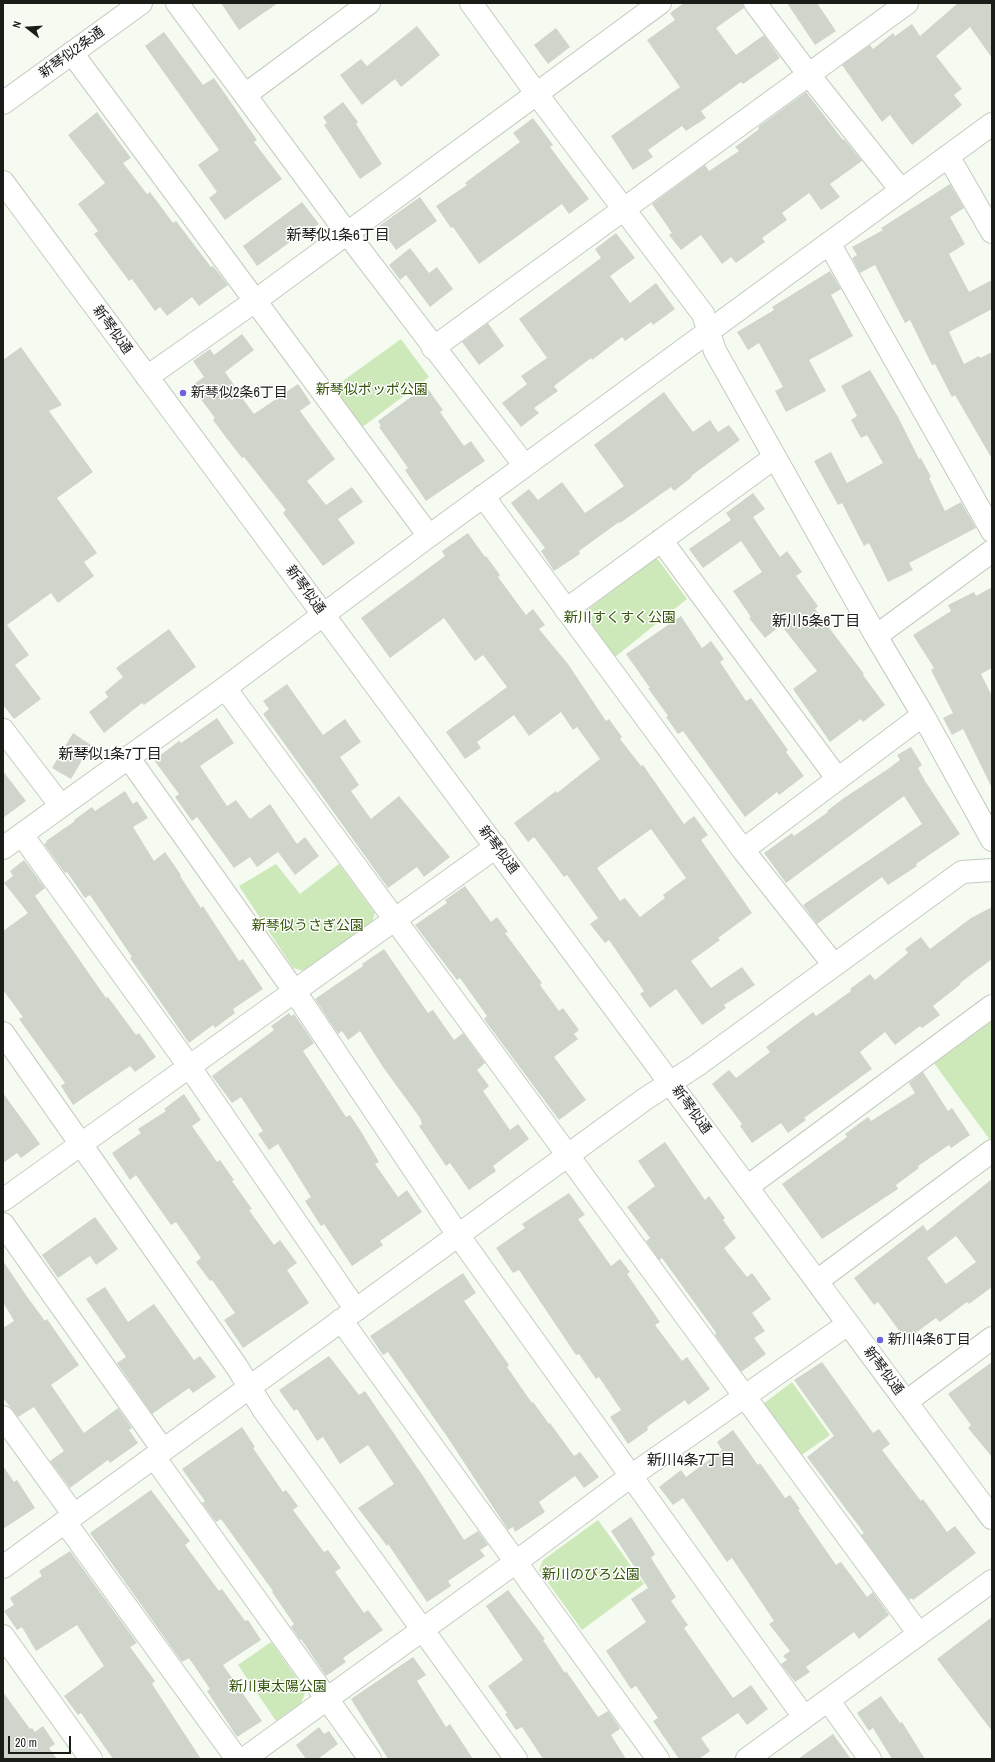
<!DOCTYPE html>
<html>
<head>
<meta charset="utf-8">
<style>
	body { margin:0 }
	#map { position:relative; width:995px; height:1762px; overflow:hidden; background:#f5fbf0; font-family:"Archivo Narrow",sans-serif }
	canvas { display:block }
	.frame { position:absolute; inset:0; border:4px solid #1a1c18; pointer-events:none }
	.north { position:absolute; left:8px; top:8px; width:40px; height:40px; -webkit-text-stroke:3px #fff; paint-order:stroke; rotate:287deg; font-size:11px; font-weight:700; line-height:16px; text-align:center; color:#1a1c18 }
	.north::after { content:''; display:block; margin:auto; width:14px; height:18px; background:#1a1c18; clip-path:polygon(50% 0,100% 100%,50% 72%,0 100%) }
	.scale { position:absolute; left:8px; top:1736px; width:63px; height:18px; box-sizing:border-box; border:2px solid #1a1c18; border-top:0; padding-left:5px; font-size:12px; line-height:14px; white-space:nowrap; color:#1a1c18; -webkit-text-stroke:3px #fff; paint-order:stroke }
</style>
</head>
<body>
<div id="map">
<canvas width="995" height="1762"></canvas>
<div class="frame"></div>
<div class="north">N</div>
<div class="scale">20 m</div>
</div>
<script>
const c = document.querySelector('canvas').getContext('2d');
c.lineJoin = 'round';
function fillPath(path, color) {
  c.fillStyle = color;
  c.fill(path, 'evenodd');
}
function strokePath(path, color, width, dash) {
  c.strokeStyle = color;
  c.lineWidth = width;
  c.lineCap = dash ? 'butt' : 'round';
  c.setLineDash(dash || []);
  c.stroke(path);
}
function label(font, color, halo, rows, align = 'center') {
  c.font = font + ' "Archivo Narrow","Noto Sans JP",sans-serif';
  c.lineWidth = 3;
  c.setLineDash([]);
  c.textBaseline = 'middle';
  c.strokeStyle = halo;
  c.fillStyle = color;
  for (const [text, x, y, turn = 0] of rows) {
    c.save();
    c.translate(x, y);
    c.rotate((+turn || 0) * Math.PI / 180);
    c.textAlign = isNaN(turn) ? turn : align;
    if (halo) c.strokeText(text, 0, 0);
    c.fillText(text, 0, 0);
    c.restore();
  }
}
fillPath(new Path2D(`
	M401,339L429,377L361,428L333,388Z
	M656,557L687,599L615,657L583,613Z
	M276,864L300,894L339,864L375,913L372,923L304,971L293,968L239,886Z
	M992,1021V1138L990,1140L934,1063Z
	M792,1382L830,1435L796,1459L758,1408Z
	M598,1520L644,1584L582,1630L539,1570L543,1560Z
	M271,1642L306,1691L301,1703L276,1721L238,1665Z`), '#cde9b9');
fillPath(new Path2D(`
	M221,3H278L239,30Z
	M684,3H743L744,8L716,28L736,55L764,35L780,58L743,84L741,82L701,111L706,118L686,131L682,126L648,150L653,157L633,170L611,136L680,87L647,40L675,20L670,13Z
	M787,3H817L836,31L815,45Z
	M958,3H992V58L970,27L936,56L962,89L954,95L962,105L912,145L890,115L882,122L842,65L870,45L873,49L893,33L895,36L912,24L920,36Z
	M417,26L440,55L401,87L395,79L362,105L340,75L361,59L367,66Z
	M556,28L570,47L548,64L534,45Z
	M164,32L203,85L214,78L257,140L254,142L282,179L225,220L209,198L217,192L198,165L219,150L145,46Z
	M806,92L843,140L844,139L862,161L830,184L840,197L821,210L809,193L782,213L787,220L762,238L765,242L736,263L731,257L722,264L701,235L681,250L669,235L672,233L652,204L705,165L709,171L739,151L735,147L759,129L758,127Z
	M343,102L358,122L356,124L382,164L360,179L324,125L327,123L323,117Z
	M97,112L131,158L123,163L147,194L150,192L173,223L176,221L211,267L213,266L228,285L199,306L192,297L167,316L160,307L155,311L132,279L129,281L94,234L98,231L78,204L105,183L68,135Z
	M533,118L553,145L550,147L589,199L569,214L562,204L479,264L453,227L451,228L436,206L467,185L465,183L520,142L513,133Z
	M950,184L964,208L950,217L965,244L949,254L969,292L992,280V309L949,332L964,364L979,356L980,358L992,352V459L955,395L952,397L935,364L932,365L910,320L905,323L875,265L860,273L852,258L857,255L852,247L883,230L881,228Z
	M420,197L437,221L396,250L379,226Z
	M302,202L319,224L294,241L293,240L257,266L243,246Z
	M616,233L635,258L610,276L630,303L656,283L675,309L653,325L651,322L625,341L622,337L592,360L591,358L554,386L558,391L534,408L539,413L521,427L502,403L527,384L521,376L547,358L519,319L601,258L595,249Z
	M410,248L429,273L437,267L453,289L430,307L406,275L400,280L389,265Z
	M830,271L841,289L831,295L853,336L809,360L826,391L786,412L775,391L783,387L759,343L748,350L737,332L774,310L772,307Z
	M488,323L504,346L479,365L462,342Z
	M242,334L254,350L225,372L234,385L233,386L254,414L298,384L311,403L300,411L335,459L307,481L326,505L352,487L363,502L338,519L355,543L323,566L283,513L286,510L244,457L242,458L228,440L213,420L215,418L191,386L204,377L193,361L210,349L214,355Z
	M21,347L62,405L49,411L93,472L57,498L97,553L84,562L94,576L58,603L51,593L7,625L29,655L15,665L41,699L14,719L3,705V360Z
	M870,370L898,417L919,459L921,458L931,477L929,478L945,511L961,502L976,528L909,563L913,570L888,582L869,543L864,546L842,503L838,505L814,461L831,452L847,483L883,463L867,435L861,438L851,420L857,416L841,386Z
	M426,386L443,410L440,412L464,446L471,441L485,461L426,501L405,470L408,468L379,427L381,426L378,421Z
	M664,392L693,432L710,420L718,432L729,425L740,440L691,476L692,477L674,491L671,487L620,523L619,522L579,551L580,554L554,571L541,551L545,548L511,503L529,489L538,500L562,482L585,513L624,486L594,445Z
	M753,493L765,509L753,517L780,557L787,551L802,572L796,576L818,606L815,609L864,674L863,675L885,705L863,722L861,719L830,742L793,689L817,671L781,625L765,638L749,618L751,617L733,591L762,572L741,541L703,568L689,549L731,520L726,513Z
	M468,533L485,557L486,556L500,575L498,577L526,615L533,609L545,625L539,629L568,664L606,721L609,719L622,737L620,739L641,766L643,765L684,824L694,816L708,835L701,840L752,913L718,938L720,940L691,961L711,988L742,967L755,985L724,1005L726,1008L702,1025L676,989L650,1008L640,994L644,991L609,940L605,943L590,924L598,918L567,875L564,877L534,837L528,842L514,823L556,791L557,793L600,759L577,727L573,730L561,712L529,736L514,715L477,742L481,748L465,759L446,732L507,687L483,655L475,661L444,618L390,658L361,618L445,556L442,551ZM651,829L686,878L663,895L665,898L640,917L625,898L620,901L597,868Z
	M992,587V668L981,674L992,696V788L963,729L952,735L943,718L953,713L931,670L934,668L913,635L951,611L948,605L974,592L976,596Z
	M681,616L702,648L711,641L724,659L720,662L746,701L751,698L788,750L786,752L804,776L779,795L777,792L745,817L683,731L678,734L666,717L668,716L648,688H650L626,654Z
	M169,629L196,667L144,705L142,703L104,733L89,712L108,697L105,692L123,677L116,668Z
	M287,684L323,735L345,719L361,742L340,757L359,785L351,791L371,819L399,796L450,857L424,877L417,867L388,888L263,714L269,709L263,701Z
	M217,718L234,743L200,766L227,806L236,800L250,819L270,804L297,844L305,837L319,856L295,875L278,852L257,867L250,857L234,868L197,817L192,821L175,797L179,794L154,760L179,741L181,743Z
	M73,733L91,745L71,779L52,768Z
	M911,747L922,765L918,768L925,781L960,834L916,864L917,866L888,885L882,877L817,924L803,905L922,824L904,796L786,883L764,853L792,833L794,836L828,812L827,811L844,798L888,769L900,760L897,755Z
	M3,771L26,801L3,818Z
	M125,791L133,804L137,801L148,818L133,827L154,861L165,852L181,875L180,876L201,908L203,906L216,926L239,961L243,959L263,989L233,1009L235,1013L215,1028L213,1025L189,1043L130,958L132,957L90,895L85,898L67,872L65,873L44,844L47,842L46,841L75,821L74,820L92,807L95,811Z
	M24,860L45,888L35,896L106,998L108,997L136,1035L139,1033L156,1057L135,1072L130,1066L73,1105L61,1086L65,1083L19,1019L23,1017L3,990V931L28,913L4,883L13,876L10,871Z
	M465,886L491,922L497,917L508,932L505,933L542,983L540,985L559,1011L563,1008L579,1030L574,1034L578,1039L554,1057L586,1100L559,1120L484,1019L487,1016L460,978L457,980L415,925L447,903L445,900Z
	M992,907V959L960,983L961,984L933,1006L940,1015L922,1028L920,1026L895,1045L885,1032L860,1052L872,1069L804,1118L806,1120L788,1133L781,1123L752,1143L740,1126L742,1124L712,1084L729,1070L736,1078L770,1052L766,1047L813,1012L816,1016L851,991L850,989L870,974L875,980L908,953L905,949L921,937L930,949L971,918Z
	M384,949L428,1013L433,1010L454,1040L463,1033L485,1063L477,1070L489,1086L483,1091L510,1130L518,1124L529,1139L493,1166L496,1171L469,1190L450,1163L446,1166L419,1126L422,1124L420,1118L383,1067L360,1031L348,1040L342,1031L338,1034L315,999L363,966L362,964Z
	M289,1013L291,1016L294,1014L314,1043L303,1051L346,1117L350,1115L362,1133L379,1162L375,1164L398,1197L407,1190L422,1212L380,1241L383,1245L352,1266L324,1224L321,1226L305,1201L311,1197L278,1144L269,1150L258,1134L263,1131L241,1097L232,1103L212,1076L274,1030L271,1026Z
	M923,1072L948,1111L952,1108L970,1135L951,1148L949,1145L918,1166L919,1168L896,1185L898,1189L822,1239L782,1184L847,1137L845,1134L868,1117L871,1121L915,1093L909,1083Z
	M3,1093L40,1144L21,1158L17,1153L3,1163Z
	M184,1094L201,1120L192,1126L217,1162L220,1160L234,1180L232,1181L252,1209L249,1210L274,1245L280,1240L297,1263L287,1270L309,1303L243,1348L224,1320L235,1313L212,1280L210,1281L196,1262L201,1258L176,1222L171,1225L136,1175L130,1180L112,1153L141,1133L138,1129L166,1111L164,1109Z
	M665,1142L705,1200L709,1196L725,1218L723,1220L736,1238L724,1248L747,1277L752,1273L771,1299L752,1313L765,1331L754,1338L766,1354L741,1372L715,1335L716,1334L715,1331L662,1258L659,1260L646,1241L650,1238L627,1207L655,1186L638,1161Z
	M992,1179V1287L969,1304L967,1302L940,1322L936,1318L906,1340L878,1302L874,1305L854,1278L923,1225L927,1231ZM956,1236L976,1262L946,1284L927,1258Z
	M569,1193L585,1215L578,1219L611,1266L620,1259L630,1272L627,1274L660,1322L655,1325L682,1361L687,1357L710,1389L688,1405L685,1400L647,1427L648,1430L628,1444L610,1417L621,1410L599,1377L596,1379L579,1354L576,1355L519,1270L513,1273L496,1248L525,1228L522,1224Z
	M95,1217L118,1249L96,1265L90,1256L58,1278L42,1255Z
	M3,1261L28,1298L45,1321L47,1319L79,1365L51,1385L84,1433L118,1408L132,1428L129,1430L138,1443L110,1463L108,1460L70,1488L50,1461L64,1451L34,1407L18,1417L3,1398V1328L14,1321L3,1302Z
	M463,1273L476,1293L464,1301L509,1365L507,1367L532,1403L533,1402L549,1424L550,1423L574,1456L580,1452L599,1477L584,1488L575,1476L539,1502L545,1512L515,1532L513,1527L508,1530L448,1438L388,1352L383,1355L370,1336Z
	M105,1287L128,1322L154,1304L194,1360L200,1356L216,1377L193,1393L189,1388L152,1414L117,1363L126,1357L86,1299Z
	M329,1356L359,1395L365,1391L425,1479L464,1540L478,1531L488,1545L480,1550L485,1556L448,1581L451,1586L427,1602L388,1544L387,1546L358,1508L394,1484L368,1445L340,1464L323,1437L317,1441L297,1409L294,1411L279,1390Z
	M822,1362L873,1433L879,1429L890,1444L882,1450L921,1501L923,1499L947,1532L955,1526L976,1553L913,1600L912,1598L909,1600L861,1535L864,1533L807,1457L834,1436L794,1380Z
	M992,1362V1457L968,1428L971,1425L948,1394Z
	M242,1427L255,1447L253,1448L283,1492L286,1490L298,1506L293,1510L324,1552L328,1550L341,1568L335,1572L364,1613L368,1610L383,1630L343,1658L346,1662L326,1676L301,1639L300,1640L291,1627L294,1624L272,1592L273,1591L221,1519L216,1522L202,1503L205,1501L182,1469Z
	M733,1430L758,1465L760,1463L785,1498L790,1495L800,1509L798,1510L836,1565L841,1562L867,1597L873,1592L889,1615L859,1639L854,1632L806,1667L810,1672L795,1682L781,1664L787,1660L783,1656L790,1651L769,1624L774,1621L732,1558L727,1562L683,1498L673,1505L659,1487L681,1470L686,1477L722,1450L717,1442Z
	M3,1466L14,1482L17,1480L35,1508L3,1529Z
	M151,1490L190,1541L185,1545L219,1591L222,1589L245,1621L248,1620L261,1640L223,1665L262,1721L237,1737L207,1691L210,1689L189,1658L182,1662L90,1533Z
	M631,1517L655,1554L651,1558L676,1597L671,1601L688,1625L684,1628L733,1698L751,1685L768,1709L747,1725L738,1713L701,1738L710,1751L699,1759H679L653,1721L658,1718L636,1686L631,1689L606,1651L646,1622L631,1599L648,1588L611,1531Z
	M70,1551L137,1643L130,1647L155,1681L152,1684L201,1759H113L81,1713L78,1715L64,1696L104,1666L77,1625L36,1651L22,1627L17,1630L4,1611L14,1605L10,1598L42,1576L39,1571Z
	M508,1590L545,1639L543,1640L565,1673L566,1671L598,1717L608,1711L618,1725L620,1729L611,1735L626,1759H543L522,1727L516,1730L505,1714L507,1713L488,1686L523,1660L486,1606Z
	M992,1617V1731L937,1659Z
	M413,1657L426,1675L417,1681L446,1727L450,1724L473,1759H388L351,1699Z
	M3,1692L30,1729L32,1728L35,1732L43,1726L55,1744L49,1748L57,1759H3Z
	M881,1696L900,1723L902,1722L925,1759H892L873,1728L869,1731L857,1713Z
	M319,1727L324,1734L329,1731L338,1744L318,1759H306L296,1745Z
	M833,1734L851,1759H798Z`), '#cfd5cb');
const minor = new Path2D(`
	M177,3L347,233L525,466
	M471,3L536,93L703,314L715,351L876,636L923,715L992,840
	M755,3L809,75L901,190
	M72,53L429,536
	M245,95L369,3
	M948,156L992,232
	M829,243L992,531
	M433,348L907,3
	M147,377L255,301L660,3
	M483,496L743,850L834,965
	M661,540L837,778
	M566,610L775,457
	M876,636L992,551
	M225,688C458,1002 686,1320 919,1634
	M3,730L61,806
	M128,757L295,992L458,1235L804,1717
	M22,835L189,1066L356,1310
	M3,848L225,688L429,536L992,124
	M743,850L923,715
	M3,1033L237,1367L263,1409L516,1759
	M747,1187L992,1006
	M3,1200L496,847
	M3,1224L163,1450
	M817,1281L992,1151
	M341,1320L658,1759
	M906,1402L992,1338
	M3,1417L74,1515
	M154,1457L370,1759
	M65,1522L237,1759
	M3,1567L645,1099L696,1066L962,872L992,870
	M3,1636L91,1759
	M828,1700L870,1759
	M244,1759L516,1562L631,1476L848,1324
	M747,1759L992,1581`);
const tertiary = new Path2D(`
	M3,103L141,3
	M3,182L992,1518`);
strokePath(minor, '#c4cac0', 24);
strokePath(tertiary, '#c4cac0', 24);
strokePath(minor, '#fff', 22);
strokePath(tertiary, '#fff', 22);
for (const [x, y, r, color] of [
	[183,393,4,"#6b63dd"],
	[880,1340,4,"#6b63dd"]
]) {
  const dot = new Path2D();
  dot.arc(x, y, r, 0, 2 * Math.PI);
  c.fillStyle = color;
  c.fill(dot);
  strokePath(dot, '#fff', 1.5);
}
label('14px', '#1a1c18', '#fff', [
	["新琴似2条通",72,53,-36],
	["新琴似通",112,330,54],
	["新琴似通",305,590,54],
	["新琴似通",498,850,53],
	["新琴似通",691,1110,54],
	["新琴似通",883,1371,53]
]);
label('14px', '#305204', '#fff', [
	["新琴似ポッポ公園",372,390],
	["新川すくすく公園",620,618],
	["新琴似うさぎ公園",308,926],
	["新川のびろ公園",591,1575],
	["新川東太陽公園",278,1687]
]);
label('14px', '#1a1c18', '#fff', [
	["新琴似2条6丁目",191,393],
	["新川4条6丁目",888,1340]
], 'left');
label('15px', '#1a1c18', '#fff', [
	["新琴似1条6丁目",338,236],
	["新川5条6丁目",816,622],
	["新琴似1条7丁目",110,755],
	["新川4条7丁目",691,1461]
]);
</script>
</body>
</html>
